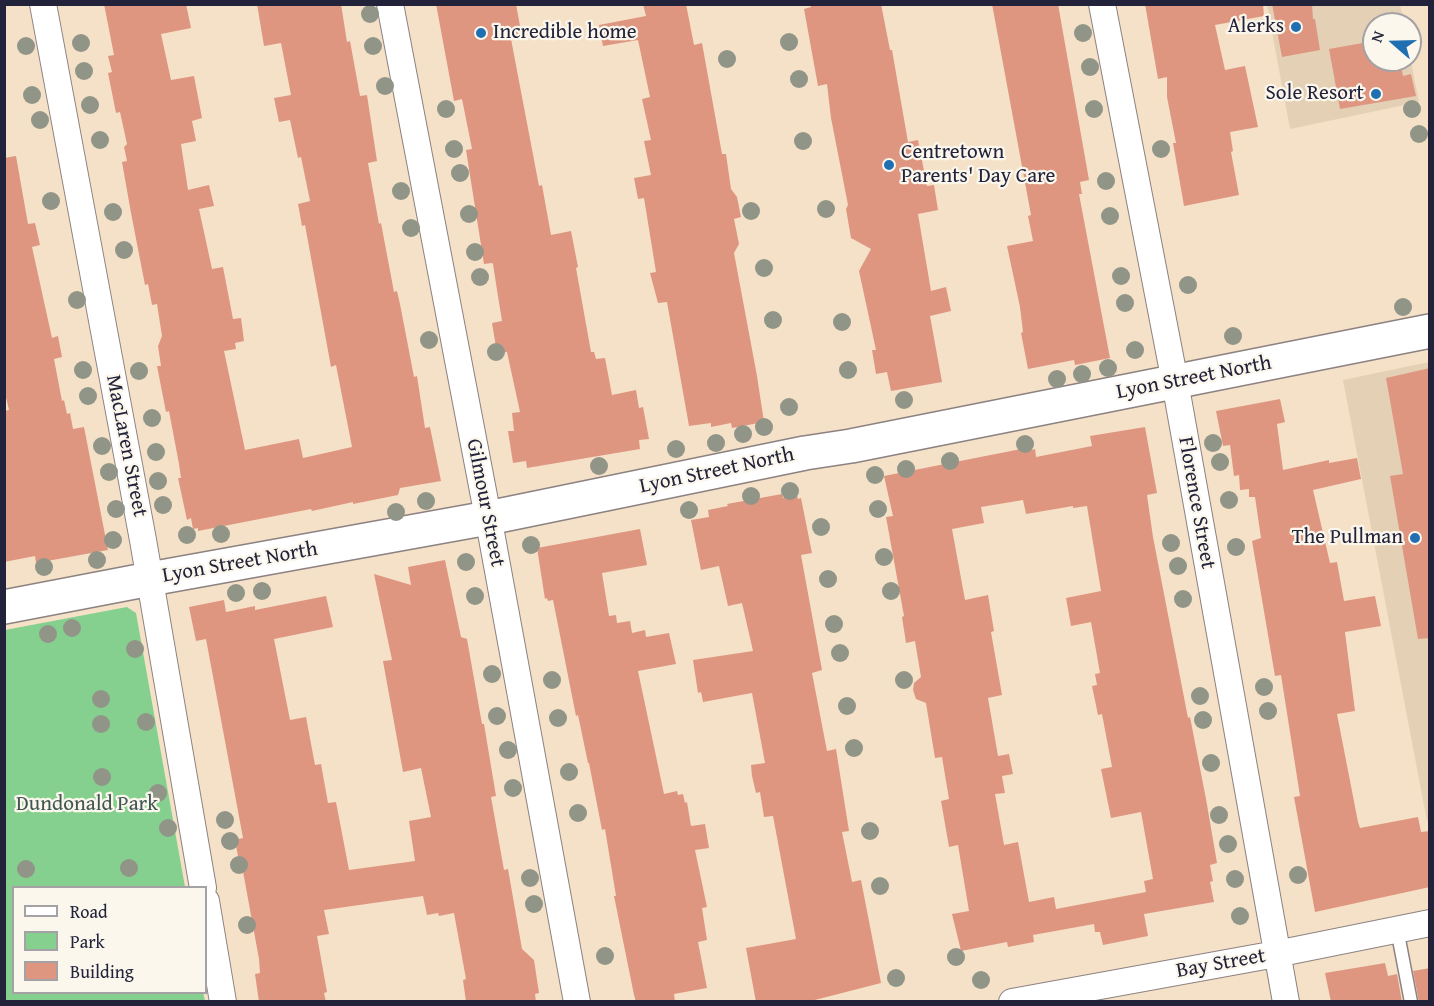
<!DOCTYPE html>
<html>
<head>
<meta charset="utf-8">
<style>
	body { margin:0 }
	#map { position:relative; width:1434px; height:1006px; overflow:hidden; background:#f5e1c7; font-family:"Gentium Book Plus",serif }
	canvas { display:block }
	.frame { position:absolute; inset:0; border:6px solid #22223b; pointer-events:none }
	.legend { position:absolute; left:12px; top:886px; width:195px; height:108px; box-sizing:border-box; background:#fbf7ec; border:2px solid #a4a2a5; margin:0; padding:8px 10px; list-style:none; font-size:18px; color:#22223b }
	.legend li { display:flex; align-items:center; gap:12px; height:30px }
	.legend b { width:30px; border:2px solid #a4a2a5 }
	.north { position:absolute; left:1362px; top:12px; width:60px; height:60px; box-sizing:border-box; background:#fbf7ec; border:2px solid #a4a2a5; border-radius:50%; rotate:290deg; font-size:16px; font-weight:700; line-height:24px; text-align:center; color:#22223b }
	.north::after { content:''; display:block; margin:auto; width:21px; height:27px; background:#1f6fb2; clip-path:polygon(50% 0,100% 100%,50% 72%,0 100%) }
</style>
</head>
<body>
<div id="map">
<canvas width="1434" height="1006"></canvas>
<div class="frame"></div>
<ul class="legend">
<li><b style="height:8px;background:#fff"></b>Road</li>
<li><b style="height:16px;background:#85d08e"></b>Park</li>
<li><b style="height:16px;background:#df9680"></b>Building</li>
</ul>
<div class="north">N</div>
</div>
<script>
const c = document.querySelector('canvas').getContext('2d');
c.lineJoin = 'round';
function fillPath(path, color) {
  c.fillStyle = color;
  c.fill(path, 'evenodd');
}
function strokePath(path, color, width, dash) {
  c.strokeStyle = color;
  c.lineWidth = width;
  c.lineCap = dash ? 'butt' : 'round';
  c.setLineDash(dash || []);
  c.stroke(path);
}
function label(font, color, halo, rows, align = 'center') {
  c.font = font + ' "Gentium Book Plus",serif';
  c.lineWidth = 4.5;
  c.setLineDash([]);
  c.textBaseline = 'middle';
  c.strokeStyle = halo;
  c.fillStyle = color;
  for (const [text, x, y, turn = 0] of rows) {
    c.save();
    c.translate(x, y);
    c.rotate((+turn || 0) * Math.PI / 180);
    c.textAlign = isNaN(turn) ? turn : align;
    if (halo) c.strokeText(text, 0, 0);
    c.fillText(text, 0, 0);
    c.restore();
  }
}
fillPath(new Path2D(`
	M1267,5H1400L1404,24H1374V60H1410V57L1419,102L1290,129Z
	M1429,362L1430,820L1427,821L1343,380Z`), '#e4d1b5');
fillPath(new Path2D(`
	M127,607L136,613L185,887L14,888V992H203L205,1001H5V630Z`), '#85d08e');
fillPath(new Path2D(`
	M104,4H186L191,28L161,34L171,80L194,76L202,118L192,121L196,141L181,144L188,190L209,185L214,206L199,209L212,269L223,267L233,319L241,318L244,341L235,343L236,349L224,351L245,450L299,439L303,458L352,447L336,365L331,367L305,225L302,226L298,204L310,201L301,157L298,158L290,120L279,122L274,98L291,95L281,43L264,46L257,4H341L347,42L350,41L360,96L367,95L377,161L368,163L379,224L381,223L394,292L397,291L400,304L414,377L417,376L425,428L430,427L441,481L400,488L398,495L353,504V502L312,511L311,509L198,531V528L193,529L191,518L187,520L178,478H181L179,464L169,411L166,412L157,366H161L158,346L162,336L157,304L152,305L148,284L145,285L131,213L122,162L127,161L124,147L127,144L120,112L116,113L108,73L112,72L108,56L114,55Z
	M436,4H516L522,37L511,39L539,186L542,185L551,235L571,231L578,267L576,268L591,352H594L596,359L605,358L612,395L636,390L639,408L643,407L649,439L639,440L640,449L527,468L526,461L513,463L508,431H514L512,413L520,412L507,352L497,353L492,323L502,321L497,290L493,264L492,263L484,264L466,150L472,149L462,99L454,101Z
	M643,4H686L694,45L702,43L722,154H726L731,189L737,197L741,217L734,219L739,244L734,253L757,376L764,422L732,428L731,423L711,427V423L689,426L667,302L658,303L650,273L656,272L644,198L638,199L634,178L651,175L644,141L651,140L642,99L650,97L638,40L603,46L599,25L646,16Z
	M810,4H881L890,50H892L908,142L918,140L927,186L934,185L938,210L918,214L931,291L946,287L951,311L930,316L942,382L891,391L887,372L876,374L872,350H876L859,271L871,249L851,238L846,209L848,205L831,118L827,84L818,86L804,9L811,7Z
	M992,4H1058L1089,180L1080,182L1082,194H1079L1110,358L1075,365L1074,360L1028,369L1021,333L1023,332L1020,307L1007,246L1033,241L1028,216L1031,215Z
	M1145,4H1263L1264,16L1215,25L1225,70L1245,66L1258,127L1230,132L1233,151L1231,152L1239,195L1184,206L1173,143H1176L1167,97V77L1158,79Z
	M1272,4H1312L1313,19H1315L1320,50L1282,57Z
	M1374,41V60H1400L1403,76L1411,74L1416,96L1340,109L1329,49Z
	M16,156L28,224L35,223L40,245L32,247L52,338L58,336L62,357L54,359L62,401L64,400L67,414L70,413L73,429L84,427L108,550L36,563L35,556L4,562V411L9,410L4,389V158Z
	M1430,368V638L1418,639L1390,476L1403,474L1386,378Z
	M1280,399L1285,422L1277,424L1283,470L1329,460V463L1357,458L1361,479L1313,490L1330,563L1337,562L1344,601L1375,596L1381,626L1345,632L1355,711L1337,714L1358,822L1360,828L1418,817L1421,832L1430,831V887L1315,912L1294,797L1300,796L1281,675L1275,676L1252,541L1261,538L1255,497H1249V489L1240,490L1239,475L1234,476L1230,445L1223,446L1216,411Z
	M1145,427L1157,493L1147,495L1153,537L1188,718L1190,717L1206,799L1217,863L1210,865L1213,881L1210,882L1214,902L1144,914L1148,936L1103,945L1100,932H1095L1094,924L1033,935L1034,942L1008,947L1007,942L961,951L952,914L969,911L958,845L949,847L941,801L949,799L942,757L935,758L926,703L916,699L913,690L914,683L921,677L915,641L906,643L902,617L904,616L886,517L893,516L884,476L1021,449L1022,452L1035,449L1036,457L1092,446L1090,436ZM1023,500L1026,514L1073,506V508L1087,506L1101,591L1066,598L1071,626L1091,622L1100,673L1095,674L1097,685L1092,686L1098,715L1102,714L1112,767L1101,769L1111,818L1141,812L1153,879L1144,881L1146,892L1056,909L1054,897L1029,902L1018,842L1004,845L995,794L1005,793L1002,776L1013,774L1009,754L998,756L988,698L1002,695L991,632L994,631L988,595L965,600L952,529L984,523L981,507Z
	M782,494L783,498L797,495L798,499L801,498L812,553L801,555L822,670L812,673L827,751L836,749L849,831L842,832L852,882L861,880L881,983L807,1002H756L746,948L796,939L773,816L764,817L760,792L756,793L752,776L751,765L765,763L752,693L703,702L701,692L698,693L693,660L753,651L742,603L728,606L719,566L701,570L691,520L709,517L708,510L728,506L727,504Z
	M640,529L647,565L602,573L609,616L616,615L617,623L630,621L632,633L645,630L646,637L669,633L676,664L638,671L664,794L677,791L678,795L683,794L685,803L687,802L691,826L705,824L709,848L695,850L707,907L702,908L707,940L698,942L707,988L674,994L675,1002H636L634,995L614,896H616L605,829L602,830L589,763H588L578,715L576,716L553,600L548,601L547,598L545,599L537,548Z
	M445,560L461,637L467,639L482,724H484L496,796L491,797L504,870L508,869L522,949L534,960L539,993L535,994L536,1002H466L463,980L466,979L454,913L439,916L438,913L427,915L423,896L324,910L329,934L317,936L327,992L324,993L326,1002H259L255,974L260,973L259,959L242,866L240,867L235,840L243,838L206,639L196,641L189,607L224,600L226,612L255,606V610L326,596L333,627L274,639L290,720L306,717L315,765L321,764L328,803L336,802L349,870L415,861L409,821L431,817L421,768L403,772L383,661L392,660L374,574L411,585L408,567Z
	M1385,963L1388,976L1397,974L1402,1002H1331L1325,973Z
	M1430,968V1002H1419L1413,971Z`), '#df9680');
const lane = new Path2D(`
	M1397,929L1411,1002`);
const street = new Path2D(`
	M43,4L143,540L203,888
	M390,4L492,538L577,1002
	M1102,4L1175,382L1286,1002
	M206,901L223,1002
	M1012,1002L1276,954L1430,923`);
const secondary = new Path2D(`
	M4,607L150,579L488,518L805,453L851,446L1430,331`);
strokePath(lane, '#8c8281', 15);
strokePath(street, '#8c8281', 28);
strokePath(secondary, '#8c8281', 36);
strokePath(lane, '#fff', 12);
strokePath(street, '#fff', 26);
strokePath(secondary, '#fff', 33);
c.fillStyle = '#919588';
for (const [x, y] of [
	[370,14],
	[1083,33],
	[789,42],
	[81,43],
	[26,46],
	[373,46],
	[727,59],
	[1090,67],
	[84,71],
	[799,79],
	[385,86],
	[32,95],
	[90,105],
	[446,109],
	[1094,109],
	[1412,109],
	[40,120],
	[1419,134],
	[100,140],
	[803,141],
	[454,149],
	[1161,149],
	[460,173],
	[1106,181],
	[401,191],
	[51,201],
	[826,209],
	[751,211],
	[113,212],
	[469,214],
	[1110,216],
	[411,228],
	[124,250],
	[475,252],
	[764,268],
	[1121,276],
	[480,277],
	[1188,285],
	[77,300],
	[1125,303],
	[1403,307],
	[773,320],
	[842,322],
	[1233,336],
	[429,340],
	[1135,350],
	[496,352],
	[1108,368],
	[83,370],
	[848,370],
	[139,371],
	[1082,374],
	[1057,379],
	[88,396],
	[904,400],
	[789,407],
	[152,418],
	[764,427],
	[743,434],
	[716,443],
	[1213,443],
	[1025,444],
	[102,446],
	[676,449],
	[156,452],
	[950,461],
	[1220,462],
	[599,466],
	[906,469],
	[109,472],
	[875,475],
	[158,481],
	[790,491],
	[751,496],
	[1229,500],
	[426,501],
	[163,505],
	[116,509],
	[878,509],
	[689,510],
	[396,512],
	[821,527],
	[221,534],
	[187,535],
	[113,540],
	[1171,543],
	[531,545],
	[1236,547],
	[884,557],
	[97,560],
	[466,562],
	[1178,566],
	[44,567],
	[828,579],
	[262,591],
	[891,591],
	[236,593],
	[475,596],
	[1183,599],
	[834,624],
	[72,628],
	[48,634],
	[135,649],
	[840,653],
	[492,674],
	[552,680],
	[904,680],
	[1264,687],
	[1200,696],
	[101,699],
	[847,706],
	[1268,711],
	[497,716],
	[558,718],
	[1203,720],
	[146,722],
	[101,724],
	[854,748],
	[508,750],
	[1211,763],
	[569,772],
	[102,777],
	[513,788],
	[158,793],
	[578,813],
	[1219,815],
	[225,820],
	[168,828],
	[870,831],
	[230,841],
	[1228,844],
	[239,865],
	[129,868],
	[26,869],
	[1298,875],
	[530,878],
	[1235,879],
	[880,886],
	[534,904],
	[1240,916],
	[247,925],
	[605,956],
	[956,957],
	[896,978],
	[981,980]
]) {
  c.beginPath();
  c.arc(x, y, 9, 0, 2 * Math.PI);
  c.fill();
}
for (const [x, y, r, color] of [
	[1296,27,6,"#1f6fb2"],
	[481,33,6,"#1f6fb2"],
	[1376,94,6,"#1f6fb2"],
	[889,165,6,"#1f6fb2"],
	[1415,538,6,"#1f6fb2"]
]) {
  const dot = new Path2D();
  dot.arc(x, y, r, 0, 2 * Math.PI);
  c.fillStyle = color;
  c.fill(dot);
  strokePath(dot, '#fbf7ec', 2);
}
label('21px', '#22223b', '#fbf7ec', [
	["Alerks",1284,27],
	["Incredible home",493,33,"left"],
	["Sole Resort",1364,94],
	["Centretown",901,153,"left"],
	["Parents' Day Care",901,177,"left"],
	["The Pullman",1403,538]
], 'right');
label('21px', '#22223b', '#fbf7ec', [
	["Lyon Street North",1194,378,-11],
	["MacLaren Street",126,446,79],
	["Lyon Street North",717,471,-12],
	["Gilmour Street",485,503,79],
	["Florence Street",1196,503,80],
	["Lyon Street North",240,563,-10],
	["Bay Street",1221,964,-10]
]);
label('21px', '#405654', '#fbf7ec', [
	["Dundonald Park",87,805]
]);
</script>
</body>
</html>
